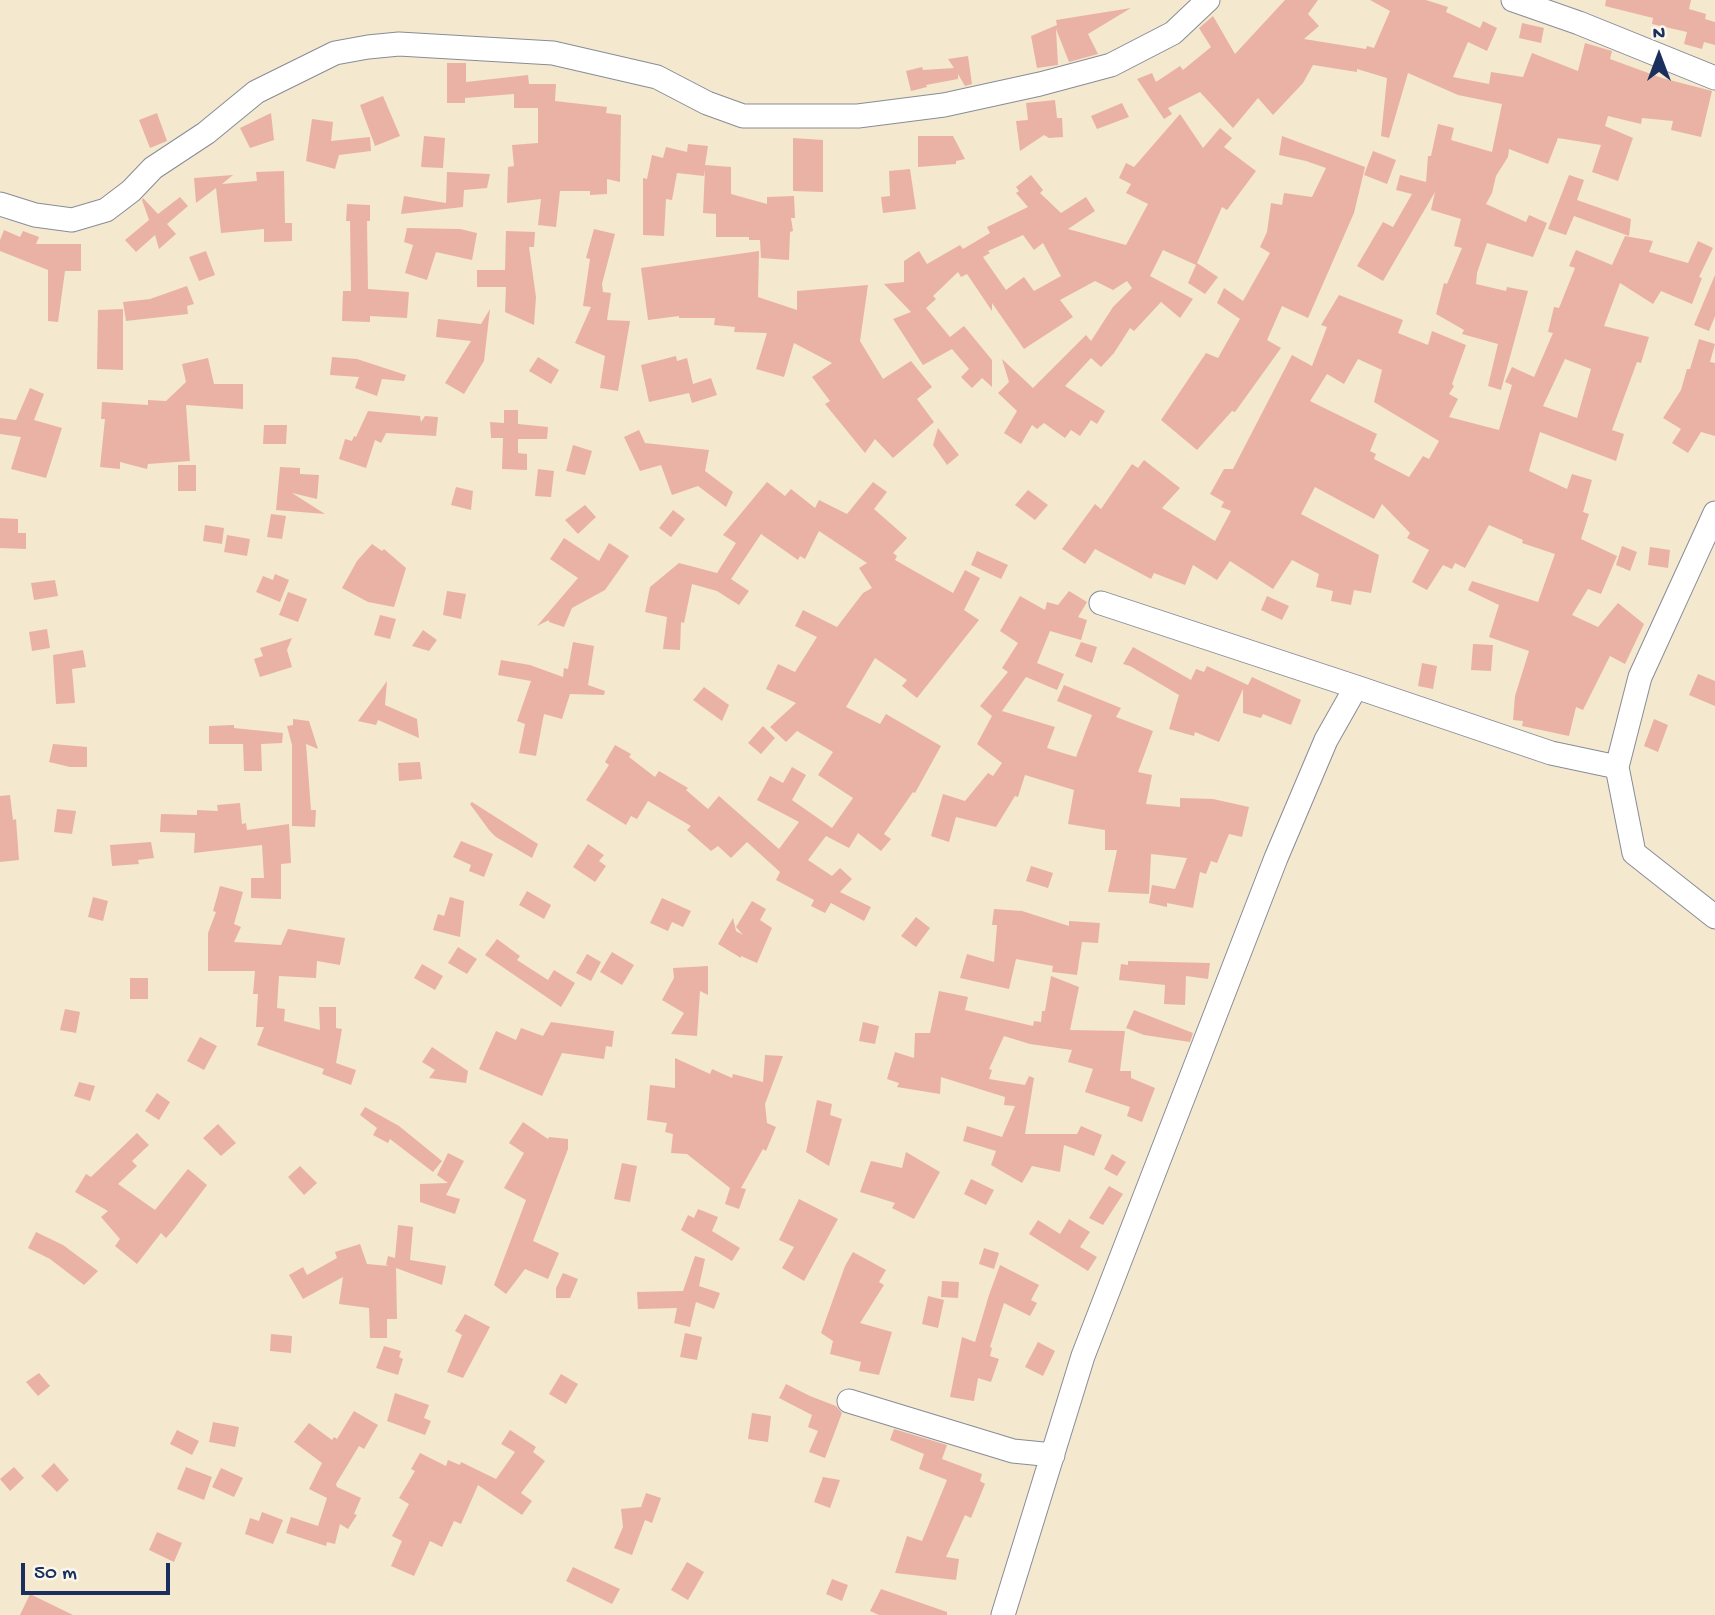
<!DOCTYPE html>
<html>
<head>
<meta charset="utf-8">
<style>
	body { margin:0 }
	#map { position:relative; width:1715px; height:1615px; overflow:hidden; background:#f4e8cf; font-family:"Gochi Hand",sans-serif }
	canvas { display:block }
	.north { position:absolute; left:1624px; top:21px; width:70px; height:70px; -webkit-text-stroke:5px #fbf7ec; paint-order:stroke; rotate:0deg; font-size:19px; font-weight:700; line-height:28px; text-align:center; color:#1b2f5e }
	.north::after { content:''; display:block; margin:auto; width:24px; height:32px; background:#1b2f5e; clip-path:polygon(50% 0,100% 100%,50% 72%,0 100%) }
	.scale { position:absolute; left:21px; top:1563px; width:149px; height:32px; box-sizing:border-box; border:4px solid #1b2f5e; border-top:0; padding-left:9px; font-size:21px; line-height:24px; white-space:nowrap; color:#1b2f5e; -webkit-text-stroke:5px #fbf7ec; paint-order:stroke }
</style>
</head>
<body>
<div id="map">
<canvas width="1715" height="1615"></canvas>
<div class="north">N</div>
<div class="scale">50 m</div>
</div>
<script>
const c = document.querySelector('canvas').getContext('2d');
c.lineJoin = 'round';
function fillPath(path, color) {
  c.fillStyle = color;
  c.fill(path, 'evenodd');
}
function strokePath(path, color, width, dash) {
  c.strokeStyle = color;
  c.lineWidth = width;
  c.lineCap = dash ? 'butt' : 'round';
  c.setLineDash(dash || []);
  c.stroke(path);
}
fillPath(new Path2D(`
	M1285,0H1318L1308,14L1319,26L1304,39L1366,49L1367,46L1374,48L1390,11L1370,0H1426L1448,7L1446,12L1480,28L1483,21L1497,28L1487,51L1468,42L1453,77L1489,84L1491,72L1523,77L1532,53L1578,71L1585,43L1612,51L1610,59L1662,78L1712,91L1701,137L1671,130L1673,121L1642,118L1641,124L1608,116L1605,126L1633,138L1618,181L1592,172L1601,145L1558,138L1548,164L1509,149L1508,157L1496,176L1492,193L1486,204L1526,222L1529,215L1547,223L1533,257L1487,243L1477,273L1476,284L1506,291L1507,287L1528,291L1501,390L1488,386L1498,344L1462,334L1464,330L1436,314L1444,283L1447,284L1462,248L1454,246L1461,219L1431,210L1435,192L1383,281L1357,266L1383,222L1393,227L1412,194L1396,190L1400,175L1426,182L1428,156H1431L1438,124L1454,128L1451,140L1492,152L1502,104L1458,95L1408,73L1389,138L1381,136L1387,78L1357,69V72L1313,65L1303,83L1273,115L1258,98L1233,128L1200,92L1168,108L1172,114L1164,119L1137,79L1152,73L1156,82L1180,66L1183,70L1211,47L1199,28L1213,16L1235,54Z
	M1606,0H1691L1689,9L1706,14L1705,19L1715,22V45L1704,42L1702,49L1684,44L1687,32L1652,24L1653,18L1605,6Z
	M1131,8L1088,34L1098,54L1069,62L1056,29L1058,65L1037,68L1031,36L1057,25L1056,20Z
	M1522,23L1544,28L1541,43L1519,38Z
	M968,56L972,84L965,86L958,74V79L926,85L927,87L911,91L906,71L922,67L923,70L954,68L948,59Z
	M447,63H466V82L528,75L529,84H556L555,101L607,107L606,113L621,115L620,182L607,179V194L590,195V191H560L556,227L538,225L541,199L507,203L508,167L514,166L512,145L538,143V108H514V94L465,98V103H447Z
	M383,96L400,136L375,146L360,105Z
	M1055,100L1057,118H1062L1063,137L1049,138L1044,135L1020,151L1016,121L1028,120L1026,103Z
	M1122,103L1129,117L1097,129L1091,116Z
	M157,113L167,141L150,148L139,120Z
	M271,113L274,140L250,148L240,128Z
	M1180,114L1203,148L1220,128L1232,138L1224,147L1256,171L1227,210L1222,207L1197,263L1218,277L1205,294L1188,283L1196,265L1163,250L1150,276L1193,299L1180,318L1161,302L1134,331L1130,328L1114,353L1101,367L1091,358L1065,386L1105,411L1097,424L1091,420L1080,436L1071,430L1065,438L1044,423L1037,429L1032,425L1021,444L1004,433L1017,411L998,393L1009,382L1002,359L1033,388L1086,335L1091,341L1113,307L1132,288L1127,281L1113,290L1095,281L1060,300L1073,317L1024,349L992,303V311L967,274L961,277L958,272L933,296L936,299L926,308L950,337L964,326L992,360V387L982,378L972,388L961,377L969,369L952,349L923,365L893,319L911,312L884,284L904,282V261L919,251L927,264L960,245L963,249L990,233L987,227L1028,207L1016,193L1019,191L1016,187L1031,175L1043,190L1040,193L1061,213L1086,197L1095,211L1068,229L1126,245L1148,204L1126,193L1131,184L1119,178L1126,163L1134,167ZM1023,235L1034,250L1043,243L1061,276L1034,291L1024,277L1006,290L983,257L990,253L988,251Z
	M312,119L333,122L331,141L370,137L371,151L339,155L335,169L306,161Z
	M424,136L445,138L443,168L421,167Z
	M918,136H953L965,159L956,161V164L918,167Z
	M1282,136L1365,167L1354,213L1308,318L1282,306L1267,340L1281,348L1235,412L1232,411L1197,450L1161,420L1206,353L1218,358L1240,319L1217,303L1224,288L1243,301L1270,253L1260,247L1267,232L1271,203L1282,205L1284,193L1312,197L1326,168L1306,161L1279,155Z
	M793,138L823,140V192L793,191Z
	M688,144L708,146L705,165L731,167V194L767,204V197L794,196L795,218H791L793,231L790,232L789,260L761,258L760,240H749V237H716V214L703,213L705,169L704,176L677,173L672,200L666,199L664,236L643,235V178L647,179L652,155L663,158L666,147L687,152Z
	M1373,151L1396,160L1387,184L1364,175Z
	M910,169L916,209L883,213L881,197L890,196L889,171Z
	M284,171L285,223H292V241L264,242V229L221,233L216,188L196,203L194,178L233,175L222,184L257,181L256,172Z
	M447,172L490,174L487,188L464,190L463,207L401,214L404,196L446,203Z
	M1569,175L1584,180L1577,200L1631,219L1629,236L1574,216L1566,235L1548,229Z
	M180,197L188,206L167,224L176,234L159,249L155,235L136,252L125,240L149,220L142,200L143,198L158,214Z
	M347,204L370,205V221H367L368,289L409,292L407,318L370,316V322L342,321L343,291H351L350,221H346Z
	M407,228L460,229L477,233L472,260L436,252L427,280L405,273L413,245L404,242Z
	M594,229L615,234L602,284L603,292L611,293L607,320L630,321L618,391L600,388L605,356L575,343L591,307L583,306L590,259L586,258Z
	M4,230L20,237L23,231L39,237L36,244H81V271H65L58,322L48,321V270L0,251V240Z
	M506,231L535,232L534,247H529L536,297L534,325L505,312L506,287H477V270H505Z
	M1625,236L1653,241L1649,252L1688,263L1698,241L1713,248L1699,277L1702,278L1692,304L1661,291L1653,304L1620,283L1604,326L1649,337L1641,363L1637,362L1612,430L1624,434L1616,461L1540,432L1529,471L1567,489L1572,474L1592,480L1583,512L1589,514L1581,539L1617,556L1601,594L1588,589L1572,615L1598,627L1618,603L1644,624L1625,664L1610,656L1583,710L1576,707L1569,736L1522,726L1523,721L1513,720L1515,696L1529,651L1489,637L1499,605L1468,590L1472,581L1538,602L1555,554L1522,543L1523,540L1489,525L1465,568L1455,563L1452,569L1443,565L1427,590L1412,582L1429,550L1407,538L1410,533L1382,504L1374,519L1315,487L1301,514L1379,555L1371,593L1354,590L1351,605L1331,601L1333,591L1316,587L1319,574L1292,560L1273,589L1230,561L1217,580L1193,565L1185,585L1154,573L1151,579L1095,549L1085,564L1062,549L1095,504L1101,509L1132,464L1138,468L1144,460L1180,488L1162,508L1215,541L1231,511L1221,507L1224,502L1210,494L1224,469H1233L1292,355L1312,366L1327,327L1321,325L1339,295L1403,320L1398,333L1428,345L1432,331L1466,345L1452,384L1454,386L1449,394L1458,399L1449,417L1499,430L1512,385L1505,382L1512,367L1534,377L1553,333L1548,332L1554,307L1559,308L1575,268L1569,266L1576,250L1612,265ZM1358,359L1382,370L1374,402L1439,441L1429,459L1423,456L1409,477L1374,459L1376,454L1370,451L1377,434L1310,401L1327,374L1344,384ZM1565,359L1591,369L1577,418L1543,406Z
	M206,251L215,275L199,281L189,257Z
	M759,251L758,297L797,310V291L868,285L860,341L883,379L911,361L932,387L917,399L934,422L893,458L875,439L865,453L825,404L830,401L812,377L832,363L794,343L784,377L756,369L767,333L734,332L735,327L714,325L715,318H679V316L648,320L641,268Z
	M1715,275V316L1709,331L1694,325Z
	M187,286L194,304L187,306L188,314L126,321L123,302L150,299Z
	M123,309V370L97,369L98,310Z
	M490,309L484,361L464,394L445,383L471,341L436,337L438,319L481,324Z
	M1699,339L1715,344L1710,362L1715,363V436L1701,432L1688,453L1672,443L1681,429L1663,418L1681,390L1687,369H1690Z
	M676,356L677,361L687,358L693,384L711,378L717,395L692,403L689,393L649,402L641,365Z
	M332,357L357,359L406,375L404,381L382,379L377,396L355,388L359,377L330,375Z
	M538,357L559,370L551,384L529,371Z
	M208,358L214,384H243V409L186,405L190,461L148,464L147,469L120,462V469L100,467L105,419H101L102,402L148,405V400L166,401L186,382L182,364Z
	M30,388L44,394L34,420L62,428L46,478L11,469L21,437L0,434V418L16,420Z
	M504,410H518V424L548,427L547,439H518V453L527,454V470L502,469L503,438H491L490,422L504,423Z
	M368,411L420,416L421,422L425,416L438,417L436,436L386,433L381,443L375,440L366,468L339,459L345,439L352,441L354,436L356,437Z
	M264,425H287L286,444H263Z
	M938,428L959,455L947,465L933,445Z
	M639,430L645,443L709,450L705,471L733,492L726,507L698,486L672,495L661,465L640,471L624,437Z
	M573,445L592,451L585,475L566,471Z
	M178,465H196V491H178Z
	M280,467L300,468V474L319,475L317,499L292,493L325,514L276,510Z
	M538,469L554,471L551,497L535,496Z
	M767,482L785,496L791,489L815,508L819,500L847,514L873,482L887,492L874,509L907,538L893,553L897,556L895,560L953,593L965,570L980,578L964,610L979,620L917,698L902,686L907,680L875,658L846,707L880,724L886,714L941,746L915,793L913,792L884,834L891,839L881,851L858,833L849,848L826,836L808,860L832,876L840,868L852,879L840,892L871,907L864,921L831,903L825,913L811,906L814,900L776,880L780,872L747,842L731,858L718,846L711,851L687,830L691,826L648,801L637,819L631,816L626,825L586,800L609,765L605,762L615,745L631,754L629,757L655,777L659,771L688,788L686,790L708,809L719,796L779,849L799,822L757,800L770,776L783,783L792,767L806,775L792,800L832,828L853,798L818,775L833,752L797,731L786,742L770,727L796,703L766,689L778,664L795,672L817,637L795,626L803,610L837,627L863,593L872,588L859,568L867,563L819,531L805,559L800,556L798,560L761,534L731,579L749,591L739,605L717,591L692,584L684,623L681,622L680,650L663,649L667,617L645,612L650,587L679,563L717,573L736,543L723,535Z
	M456,487L473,491L471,510L451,505Z
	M1028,490L1048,505L1035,520L1015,505Z
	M585,505L596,517L578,534L565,520Z
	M673,510L685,519L671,537L659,528Z
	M271,514L286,516L282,539L267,537Z
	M0,518L18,519V533H26V549L0,548Z
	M205,525L224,528L222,544L203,541Z
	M227,535L250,539L247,556L224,552Z
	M564,538L599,561L609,543L629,556L605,590L572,608L564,627L549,622V620L537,626L578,578L550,559Z
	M372,544L382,551L384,549L406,568L394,607L368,602L342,588L357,561Z
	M1622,546L1637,552L1630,571L1616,565Z
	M1650,547L1670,550L1668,568L1648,565Z
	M977,551L1008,565L1001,579L971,565Z
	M275,574L289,580L280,602L256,592L263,576L273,580Z
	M55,580L58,596L34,600L31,583Z
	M447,591L466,594L461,619L443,615Z
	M1069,591L1087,602L1078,617L1087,620L1081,640L1050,631L1037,663L1064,674L1057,690L1026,677L1002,711L1055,727L1047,748L1076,757L1092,715L1057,701L1064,685L1121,708L1116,717L1153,731L1138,772L1152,775L1146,804L1180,807V798L1213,799L1249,807L1242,837L1229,834L1217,863L1211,861L1206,874L1200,872L1193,908L1167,903V907L1149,903L1152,885L1175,889L1187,858L1151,854L1149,894L1108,892L1117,850H1105V830L1068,824L1074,790L1025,775L1018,797L1015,796L996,827L956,817L949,842L931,836L943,794L965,801L988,773L993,776L1002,763L977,744L992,716L980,706L1008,672L1002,668L1018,643L1000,631L1020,596L1045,610L1047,602L1058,605Z
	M288,592L307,599L298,622L279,615Z
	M1267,596L1289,606L1282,620L1261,610Z
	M380,615L396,619L390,639L374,635Z
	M47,629L50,648L32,651L29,632Z
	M423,630L437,640L429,651L412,646Z
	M292,638L287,650L292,667L260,677L254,659L263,656L260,648Z
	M573,642L594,646L588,685L605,691L604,695L570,694L562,719L544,714L536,756L519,753L525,724L517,721L531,681L498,675L501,660L530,665L563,677L564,668L568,669Z
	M1081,642L1097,647L1092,663L1075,656Z
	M1473,644L1493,645L1491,671L1471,670Z
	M1133,647L1191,680L1196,669L1204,672L1207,666L1248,685L1252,677L1301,700L1291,725L1263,714L1261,718L1243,713V689L1219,742L1195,732L1194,736L1169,729L1179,695L1130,666L1123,664Z
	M83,650L86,667L72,669L75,703L56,704L53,655Z
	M1422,663L1437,666L1433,689L1418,686Z
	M1698,674L1715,681V706L1689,695Z
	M387,681L385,705L417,719L419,738L378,720L376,725L358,721Z
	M704,687L729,705L722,721L693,700Z
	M293,719L309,721L318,749L306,744L311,810H316L315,827L292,826V745L287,726L293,725Z
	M1654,719L1668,725L1658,752L1644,746Z
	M234,725V728L283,733L282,743L261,744L262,771H244L243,744H209V726Z
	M763,726L775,738L761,754L748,743Z
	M53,744L87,747V767H70L49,762Z
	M420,762L422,779L399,781L398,763Z
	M10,795L13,820L16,819L19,860L0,862V796Z
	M472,802L538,844L532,858L496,837L489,830L470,804Z
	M240,803L242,824L246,823L247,830L289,824L291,863L281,864V899L251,898V878H264L262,845L194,853L195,833L160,832L161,814L197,815V810L218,811L217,805Z
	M57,809L76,811L72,834L54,832Z
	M461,841L493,854L484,877L469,871L471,865L453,857Z
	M151,842L154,858L138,860L139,864L112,866L110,845Z
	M588,844L604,855L599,861L606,866L595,882L573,867Z
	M1031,866L1053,873L1048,888L1026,881Z
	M220,886L243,892L234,924L241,927L234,942L281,945L288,929L345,938L340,965L317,961L316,978L279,976L277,1008L285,1009L284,1021L320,1030L319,1007H336V1028L342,1029L336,1063L356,1070L351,1085L322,1074L324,1069L257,1045L264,1027H256L258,994H253L255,971H208V933L216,912L213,911Z
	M527,891L551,905L544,919L519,905Z
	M93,897L108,901L103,921L88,917Z
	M450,897L464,901L460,937L433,930L438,914L444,916Z
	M662,898L691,911L683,927L672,922L668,931L650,923Z
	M752,901L766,909L760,920L772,928L757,963L741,956V958L718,944L733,918L736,931L743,935L736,927Z
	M994,909L1022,911L1069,926V921L1100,923L1098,943L1082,942L1077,975L1052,972L1053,966L1016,959L1009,989L960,978L967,954L994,962L997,925H992Z
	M916,917L930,928L916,947L901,936Z
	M497,939L520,956L517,960L548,980L554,970L575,983L561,1007L485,955Z
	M458,947L477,959L467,974L448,963Z
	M612,952L634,965L622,985L600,972Z
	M587,954L601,962L591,981L576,973Z
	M1128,961L1210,963L1208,979L1186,976L1185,1005L1164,1004L1165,985L1119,980L1121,964L1128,965Z
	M422,964L443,976L435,990L414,978Z
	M708,966V995L700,991L697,1036L671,1034L684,1013L662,1000L674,978L673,968Z
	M1051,976L1079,987L1070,1030L1125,1031L1120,1071H1131V1078L1155,1088L1142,1122L1127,1116L1130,1107L1085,1092L1093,1069L1068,1062L1072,1050L1030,1044L1004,1036L989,1069L992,1070L989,1079L1025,1085L1029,1076L1034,1078L1025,1134H1077L1081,1126L1102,1135L1094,1156L1064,1145L1060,1172L1032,1166L1022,1183L991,1165L996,1151L963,1141L967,1126L1002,1137L1015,1106L1004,1105L1005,1097L941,1077L940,1094L897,1087L899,1083L887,1079L895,1052L914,1058L915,1033H930L939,991L968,997L965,1010L1033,1026L1034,1021L1041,1022L1042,1011H1045Z
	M130,978H148V999H130Z
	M65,1009L80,1012L76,1033L60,1030Z
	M1134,1010L1193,1033L1190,1042L1144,1035L1126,1028Z
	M551,1022L614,1031L612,1047L606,1046L604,1059L562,1053L542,1096L479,1069L496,1031L516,1040L521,1028L543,1036Z
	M863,1022L879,1026L875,1044L859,1041Z
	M200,1037L217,1046L204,1070L187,1061Z
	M432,1047L468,1071L466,1083L429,1078L435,1070L422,1062Z
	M765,1055L783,1056L765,1104L767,1123L776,1127L766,1151L763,1149L741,1188L746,1189L739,1209L725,1204L730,1188L687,1154L671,1153L673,1134L665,1132L667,1123L647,1120L650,1085L675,1088V1058L710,1074L712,1069L732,1078L733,1074L763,1082Z
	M79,1082L95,1086L90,1101L74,1096Z
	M157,1093L170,1102L159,1120L145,1111Z
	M817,1100L832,1104L830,1115L842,1119L829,1166L806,1152Z
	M365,1107L399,1126L442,1161L433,1172L390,1139L388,1143L373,1135L377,1128L360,1115Z
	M523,1122L548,1139L549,1137L568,1139V1149L533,1241L559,1253L548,1279L525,1269L506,1294L494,1285L526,1200L504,1188L524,1153L509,1143Z
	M218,1124L236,1143L221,1156L203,1138Z
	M137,1133L149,1145L132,1161L137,1166L118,1184L155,1210L188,1169L207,1185L174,1229L166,1238L161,1233L137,1264L115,1246L120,1239L101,1217L108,1211L75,1192L86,1174L91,1177Z
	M906,1152L940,1172L914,1219L892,1208L895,1203L860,1192L871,1161L902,1168Z
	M448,1153L464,1161L446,1195L460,1199L455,1214L420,1202V1184L448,1183L437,1175Z
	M1112,1154L1126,1162L1117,1176L1104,1169Z
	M622,1163L637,1166L630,1202L614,1199Z
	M300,1166L317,1183L304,1195L288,1177Z
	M971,1179L994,1190L986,1205L964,1194Z
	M1109,1186L1123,1194L1103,1225L1089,1218Z
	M799,1199L838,1219L804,1281L782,1268L794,1247L779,1240Z
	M698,1209L718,1217L712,1231L740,1248L732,1261L681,1230L688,1215L694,1218Z
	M1069,1219L1090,1232L1080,1247L1097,1257L1088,1271L1029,1234L1038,1220L1060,1234Z
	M398,1225L413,1227L410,1260L446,1266L442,1285L396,1268L397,1319H387V1338H370L369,1308L339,1304L343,1277L303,1299L289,1275L303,1267L307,1275L337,1258L335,1252L360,1244L367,1264L389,1266L386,1265L388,1256L395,1258Z
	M36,1232L63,1245L98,1271L84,1285L50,1259L28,1248Z
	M984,1248L999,1253L994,1269L979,1264Z
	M853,1252L886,1270L879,1282L884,1285L860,1323L892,1332L879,1375L859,1371L861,1362L830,1354L833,1341L821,1333L845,1266Z
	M695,1256L705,1259L699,1286L720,1293L714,1309L696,1302L690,1327L674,1323L677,1308L638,1309L637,1292L683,1291Z
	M1000,1265L1039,1285L1031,1300L1037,1303L1030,1316L1004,1303L990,1347L992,1348L990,1356L999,1359L991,1382L978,1378L974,1401L950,1397L962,1337L975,1342L989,1295Z
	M563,1273L578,1279L570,1298H556V1288Z
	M942,1281L959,1282L958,1298L941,1297Z
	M928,1296L944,1300L938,1328L922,1324Z
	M465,1314L490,1327L463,1378L447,1372L462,1335L455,1331Z
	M685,1333L702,1337L697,1360L680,1357Z
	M271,1334L292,1336L291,1353L270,1351Z
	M1038,1342L1055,1351L1043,1376L1025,1367Z
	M384,1346L401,1351L399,1357L403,1359L398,1375L376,1368Z
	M39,1373L50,1386L38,1396L26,1382Z
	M561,1374L578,1384L566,1404L549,1394Z
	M786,1384L810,1396L836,1406L842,1413L825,1458L809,1452L818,1431L808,1427L812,1415L779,1398Z
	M395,1393L429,1405L424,1418L431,1421L425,1435L387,1421Z
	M354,1411L378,1425L364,1449L359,1446L336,1484L337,1487L361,1498L354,1514L357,1515L348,1529L340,1524L335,1544L327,1542L326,1546L286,1533L291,1517L318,1526L327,1498L309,1489L322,1463L294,1442L309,1423L332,1440L334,1437L337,1439Z
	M752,1413L771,1416L768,1442L748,1439Z
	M213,1422L239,1427L235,1447L209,1442Z
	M894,1429L947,1445L942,1459L982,1474L980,1481L985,1484L971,1518L965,1515L946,1557L959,1559L956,1580L895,1573L907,1536L922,1541L947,1480L919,1469L924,1454L890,1440Z
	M177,1430L199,1441L192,1455L170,1444Z
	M510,1430L536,1447L533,1452L545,1461L521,1493L532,1501L522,1515L478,1485L461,1524L454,1521L442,1547L430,1541L414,1576L391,1566L402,1541L392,1536L409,1504L399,1498L415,1471L411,1469L420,1453L446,1466L448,1460L460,1465L461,1462L496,1479L515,1452L501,1444Z
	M54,1463L69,1480L57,1492L41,1476Z
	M14,1467L24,1478L10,1491L0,1479Z
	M186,1467L212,1477L204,1500L177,1489Z
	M221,1468L243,1478L234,1497L212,1487Z
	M823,1477L840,1480L830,1508L814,1502Z
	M646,1493L661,1498L652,1523L645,1520L632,1555L614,1548L623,1527L621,1509L641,1507Z
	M262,1512L283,1520L273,1544L245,1534L250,1518L259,1521Z
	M157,1532L182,1543L174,1562L149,1550Z
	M687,1562L704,1572L688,1600L671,1590Z
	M573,1567L620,1589L612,1604L566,1581Z
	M832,1579L848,1585L842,1601L826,1594Z
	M881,1589L947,1612V1615H879L870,1611Z
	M30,1594L73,1615H20Z`), '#eab2a5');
const street = new Path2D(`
	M1513,0L1579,23L1715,78
	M0,204L35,215L72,220L106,210L131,191L153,168L206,133L256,92L335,53L368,47L399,44L553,53L657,77L707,103L743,116H858L944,105L1040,84L1111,65L1173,33L1208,0
	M1101,603L1356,687
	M1617,767L1634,853L1715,917
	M849,1401L1013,1451L1053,1455
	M1003,1615L1083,1356L1276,858L1326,740L1356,687L1551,753L1617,767L1640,677L1715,513`);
strokePath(street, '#888c96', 25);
strokePath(street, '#fff', 23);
</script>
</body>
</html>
